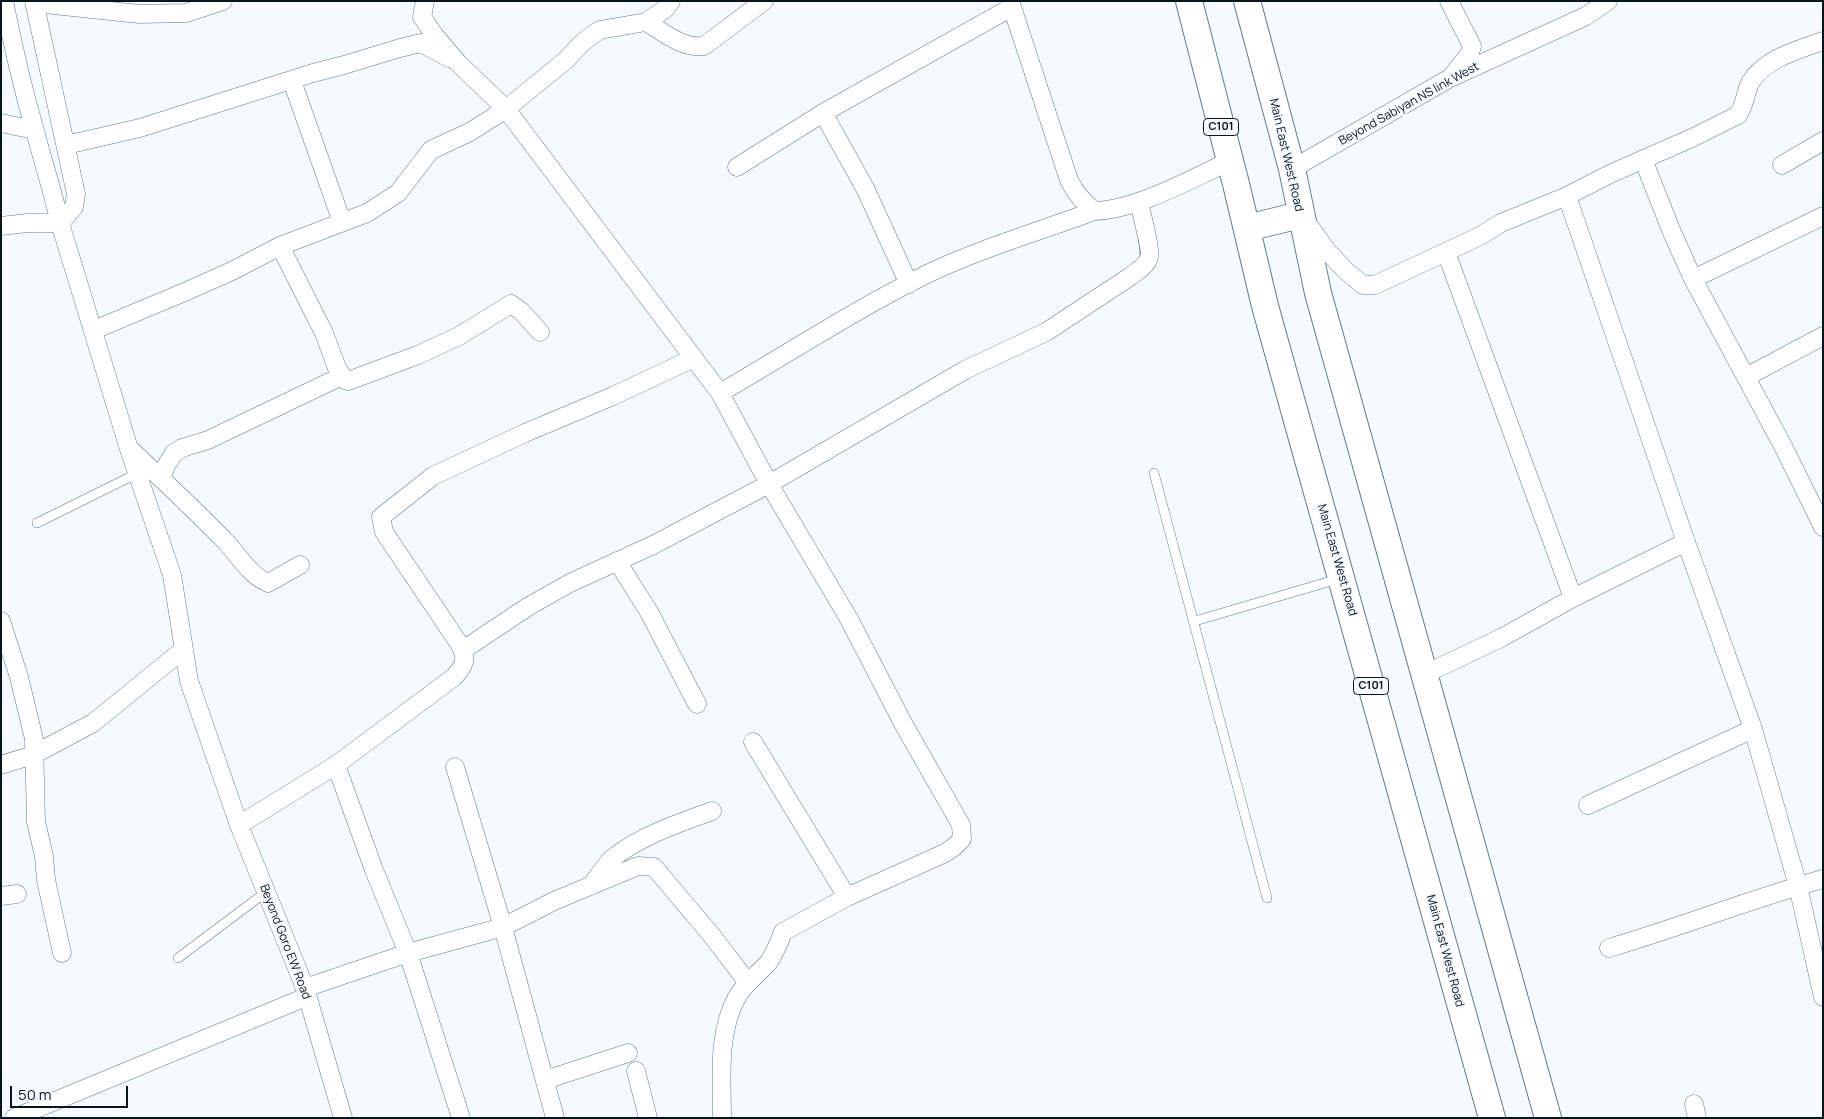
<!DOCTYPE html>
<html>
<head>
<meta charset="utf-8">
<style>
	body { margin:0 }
	#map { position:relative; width:1824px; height:1119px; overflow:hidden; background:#f4faff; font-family:Manrope,sans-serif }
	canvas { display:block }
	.frame { position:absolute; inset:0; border:2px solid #09141b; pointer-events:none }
	.scale { position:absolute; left:10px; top:1086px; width:118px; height:22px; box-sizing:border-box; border:2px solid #09141b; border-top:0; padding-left:6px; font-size:15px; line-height:18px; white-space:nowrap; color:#09141b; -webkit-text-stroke:4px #f4faff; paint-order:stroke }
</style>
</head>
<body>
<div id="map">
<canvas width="1824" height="1119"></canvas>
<div class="frame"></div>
<div class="scale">50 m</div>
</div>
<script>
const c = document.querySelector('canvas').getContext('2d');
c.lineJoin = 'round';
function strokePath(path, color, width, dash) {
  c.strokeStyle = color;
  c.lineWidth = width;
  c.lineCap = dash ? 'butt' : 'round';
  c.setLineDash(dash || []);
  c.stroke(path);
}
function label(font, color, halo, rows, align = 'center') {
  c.font = font + ' Manrope,sans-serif';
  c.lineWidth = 4;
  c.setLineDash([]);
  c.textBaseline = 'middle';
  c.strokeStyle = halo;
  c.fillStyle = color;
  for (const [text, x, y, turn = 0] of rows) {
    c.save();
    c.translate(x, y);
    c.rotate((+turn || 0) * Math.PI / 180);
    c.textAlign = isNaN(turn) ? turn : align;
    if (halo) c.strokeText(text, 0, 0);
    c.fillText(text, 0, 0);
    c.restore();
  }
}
const lane = new Path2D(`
	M1154,473L1267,898
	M37,523L138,473
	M1195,621L1338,579
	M178,958L266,892`);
const street = new Path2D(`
	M4,1C12,41 21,81 32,120C41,155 52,189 60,223L129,449L172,575L189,681L239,825L305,988L343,1118
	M425,1L422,17L435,36L458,63L506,109L720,393L769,484L849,619L904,725L961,825L962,839L954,847L945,853L847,897L783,932C779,943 775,953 768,963C758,974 744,984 737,997C717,1033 722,1078 722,1118
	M1010,1L1069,180C1075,193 1083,202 1094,211
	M1449,1L1472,46L1470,53L1452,76
	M35,3L139,14L186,13L223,1
	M646,22C663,32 683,49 704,46L764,1
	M292,81L342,222
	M823,113L865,188L909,284
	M1,123L35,130
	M66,145L140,128L313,73L344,65L400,48L421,43L449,58
	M1643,159L1671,230L1693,279L1783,446L1823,527
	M1782,165L1823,141
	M737,167L823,113L1012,7
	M1292,169L1450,78L1586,16L1608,1
	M1567,196L1686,542L1753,729L1798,886L1823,997
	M1307,223L1328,252L1346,271L1363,285H1375L1480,236L1501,223L1567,196L1610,174L1694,137L1738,115C1745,106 1745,93 1750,83C1765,58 1798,50 1823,41
	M1,226L27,223H60L74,207L76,194L34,1
	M280,246L324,333L337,368L345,380L348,381L418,355L459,336L511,304L521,311L540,332
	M1446,252L1573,598
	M1693,279L1823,216
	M94,330L187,291L232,271L280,246L367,213L398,193L431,150L470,132L506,109L566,60L581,44L592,35L600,30L646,22L665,9L671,1
	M1746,377L1823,336
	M720,393C789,353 856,309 927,274C979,249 1040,231 1094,211C1136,210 1191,179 1230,161
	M132,451C164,481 196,511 227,543C240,558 250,575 268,583L300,565
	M161,478L167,464L174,453L182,448L208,440L342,376
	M617,561L649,612L697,704
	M1,621L19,677L34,739L36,822L44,856L46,880L62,953
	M463,650L529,606L570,583L653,545L769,484L965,370L1046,332L1131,276C1137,271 1145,267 1148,260C1153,253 1141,213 1139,202
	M1425,674L1501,638L1573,598L1686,542
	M753,742L847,897
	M1,765L33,755L93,723L184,649
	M336,765L374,870L408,953L461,1118
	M455,767L503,927L555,1118
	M1588,805L1753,729
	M239,825L336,765L454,677C464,666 468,660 460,645L384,532L381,517L433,476L525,433L613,396L694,358
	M591,886C598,877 604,866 613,858C638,837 681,822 712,811
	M1,896L17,894
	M1609,948C1681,927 1751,899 1823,879
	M305,988L408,953L503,927L554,901L638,866L654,867L713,937L748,983
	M636,1071L648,1118
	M545,1080L628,1053
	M1694,1104L1697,1118
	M14,1118L306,997`);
const primary = new Path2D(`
	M1189,1L1237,188L1265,306L1492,1118
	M1247,1L1292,169L1318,293L1548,1118
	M1247,228L1300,215`);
strokePath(lane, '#5d7b8e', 10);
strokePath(street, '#5d7b8e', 19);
strokePath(primary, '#5d7b8e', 28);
strokePath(lane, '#fff', 9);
strokePath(street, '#fff', 18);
strokePath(primary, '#fff', 26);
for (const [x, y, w] of [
	[1221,127,35],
	[1371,686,35]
]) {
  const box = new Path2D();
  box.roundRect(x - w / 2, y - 8.5, w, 17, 4);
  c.fillStyle = '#f4faff';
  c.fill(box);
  strokePath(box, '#09141b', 1);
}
label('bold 11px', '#09141b', null, [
	["C101",1221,127],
	["C101",1371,686]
]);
label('12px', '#09141b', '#f4faff', [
	["Beyond Sabiyan NS link West",1409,104,-29],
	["Main East West Road",1286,155,77],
	["Main East West Road",1337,560,74],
	["Beyond Goro EW Road",285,942,69],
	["Main East West Road",1445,951,75]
]);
</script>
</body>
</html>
